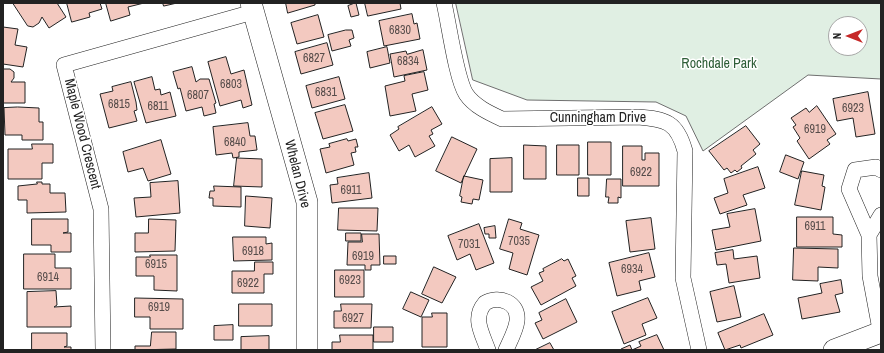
<!DOCTYPE html>
<html>
<head>
<meta charset="utf-8">
<style>
	body { margin:0 }
	#map { position:relative; width:884px; height:353px; overflow:hidden; background:#fff; font-family:"Archivo Narrow",sans-serif }
	canvas { display:block }
	.frame { position:absolute; inset:0; border:4px solid #222; pointer-events:none }
	.north { position:absolute; left:828px; top:16px; width:40px; height:40px; box-sizing:border-box; background:#fff; border:1px solid #a7a7a7; border-radius:50%; rotate:270deg; font-size:11px; font-weight:700; line-height:16px; text-align:center; color:#222 }
	.north::after { content:''; display:block; margin:auto; width:14px; height:18px; background:#c62828; clip-path:polygon(50% 0,100% 100%,50% 72%,0 100%) }
</style>
</head>
<body>
<div id="map">
<canvas width="884" height="353"></canvas>
<div class="frame"></div>
<div class="north">N</div>
</div>
<script>
const c = document.querySelector('canvas').getContext('2d');
c.lineJoin = 'round';
function fillPath(path, color) {
  c.fillStyle = color;
  c.fill(path, 'evenodd');
}
function strokePath(path, color, width, dash) {
  c.strokeStyle = color;
  c.lineWidth = width;
  c.lineCap = dash ? 'butt' : 'round';
  c.setLineDash(dash || []);
  c.stroke(path);
}
function label(font, color, halo, rows, align = 'center') {
  c.font = font + ' "Archivo Narrow",sans-serif';
  c.lineWidth = 3;
  c.setLineDash([]);
  c.textBaseline = 'middle';
  c.strokeStyle = halo;
  c.fillStyle = color;
  for (const [text, x, y, turn = 0] of rows) {
    c.save();
    c.translate(x, y);
    c.rotate((+turn || 0) * Math.PI / 180);
    c.textAlign = isNaN(turn) ? turn : align;
    if (halo) c.strokeText(text, 0, 0);
    c.fillText(text, 0, 0);
    c.restore();
  }
}
const green = new Path2D(`
	M456,3H881V79L808,75L703,151L686,116L656,102L527,100L473,80ZM836,24H860V48H836Z`);
fillPath(green, '#e0efe3');
strokePath(green, '#6f6f6f', 1);
const building = new Path2D(`
	M13,3H57L66,17L49,28L42,17L39,23L33,27L28,26Z
	M67,3H100L102,9L89,13L90,17L72,22Z
	M106,3H144L128,7L130,15L111,21Z
	M163,3H177L164,6Z
	M286,3H315V5L288,13Z
	M356,3L359,15L351,17L348,6Z
	M365,3H400L401,9L368,16Z
	M412,14L414,24L417,23L420,39L384,46L379,21Z
	M318,15L324,37L297,44L291,23Z
	M3,27L18,29L15,45L27,47L23,67L3,64Z
	M346,30H352L354,38L349,40L351,46L332,51L328,35Z
	M327,43L333,65L301,74L295,52Z
	M387,47L390,63L370,68L367,52Z
	M423,50L427,70L394,77L390,54L406,51L407,54Z
	M226,57L231,74L244,70L252,105L243,108L241,100L220,106L208,62Z
	M192,67L196,82L200,79H209L216,103L214,104L216,113L204,116L202,107L186,111L180,88L178,89L173,72Z
	M3,69H10L14,72V78L11,82H25V103H3Z
	M424,72L428,90L412,94L416,111L390,116L385,86L405,81L404,76Z
	M152,77L155,90L160,89L161,95L170,92L176,116L146,123L134,82Z
	M339,77L345,99L312,108L306,86Z
	M131,82L136,102L137,110L134,111L137,121L109,128L100,94L113,91L112,87Z
	M868,92L875,134L856,137L853,118L837,121L833,99Z
	M345,105L353,131L323,139L315,113Z
	M817,106L836,134L827,140L830,144L809,159L797,141L800,138L793,127L796,125L791,118L806,108L809,112Z
	M18,107L39,108V122H43V140H22V135H5L4,108Z
	M432,107L442,124L431,130L433,134L429,136L435,146L415,157L409,145L399,151L390,135L399,129L398,127Z
	M248,123L250,136H255L257,150L239,152V157L233,158L232,153L216,155L213,127Z
	M746,126L760,144L753,150L756,154L741,166L742,168L737,172L735,170L731,173L727,168L724,170L709,151Z
	M452,137L477,149L461,183L436,171Z
	M347,139L348,141L356,139L358,147H355L356,152L351,153L354,165L326,173L320,149L330,147L329,144Z
	M161,140L171,174L148,181L143,168L128,172L123,152Z
	M588,142H611V175H588Z
	M32,144H53V163H42V179H8V149H32Z
	M524,145L546,146V179H524Z
	M557,145H579V175H557Z
	M623,146H642V160H645V153H659V186H623Z
	M786,155L804,162L798,179L780,172Z
	M237,158L262,159V187L234,186Z
	M512,158V192H490V159Z
	M758,167L765,188L743,195L747,205L720,214L714,198L728,193L724,179Z
	M802,171L824,175L822,186L825,187L821,210L795,205Z
	M369,173L372,198L332,203L330,185L338,184L337,178Z
	M464,176L483,180L479,200L473,199L472,204L461,202L462,197L460,196Z
	M578,178H589V196H578Z
	M607,179H621V198L618,197V203H608L609,197H606Z
	M178,181L180,213L136,217L134,198L151,197L150,183Z
	M37,182H42V184H50V193H65L66,212L27,213V200H18V186L37,184Z
	M214,186L241,187V207L213,206V198H209L210,191H214Z
	M246,196L272,198L270,228L245,226Z
	M339,208H378L377,231L338,230Z
	M755,209L761,241L716,250L712,230L730,227L727,214Z
	M797,217H833V234L842,235V247H797Z
	M651,218L655,249L630,252L626,221Z
	M32,219H68V232L63,233H71V252H51V245H32Z
	M149,219L176,220L175,251L135,252V233H148Z
	M509,219L522,223L520,229L539,235L527,275L509,269L513,253L500,249Z
	M479,224L494,263L476,270L470,254L457,260L448,236Z
	M495,226L496,238H489V234H485L484,228Z
	M346,233H361V241H346Z
	M362,234H379L380,265H371V270H365V265H347L348,242H362Z
	M233,237H266V244L272,243V260L234,261Z
	M794,248L838,249V268L818,267V281L793,280Z
	M733,250L734,259L757,256L760,278L729,283L726,264L717,265L715,253Z
	M649,253L655,277L639,281L641,290L617,296L609,263Z
	M24,254H55V268H71V289H24Z
	M150,255H177V291L154,290V276H136V257H150Z
	M384,256H396V264H384Z
	M562,259L564,261L568,259L576,276L572,278L576,286L541,305L531,287L543,281L539,273L544,271L543,269Z
	M255,262H273V274H264V293H232V271H254Z
	M434,267L456,277L442,303L422,294Z
	M335,270H364V297H335Z
	M841,280L843,293L835,295L840,312L802,319L798,298L822,293L820,284Z
	M734,286L741,317L717,322L710,292Z
	M56,291L57,305L54,307L71,306V327H27V292Z
	M411,292L429,300L421,317L403,309Z
	M135,298L183,299V329H150V317H135Z
	M648,298L657,318L642,324L646,335L624,344L612,312Z
	M566,299L577,322L543,339L535,323L542,320L539,313Z
	M239,304H272V326H239Z
	M341,304H372L371,328H334V311H341Z
	M432,313H447V347H422V317H432Z
	M764,314L773,335L741,348L740,345L725,350L718,333Z
	M233,325V340H214V326Z
	M374,327H393V342H374Z
	M152,332H176V349L135,350V346H150Z
	M32,333H67V346L64,347H71V350H32Z
	M340,335H373V350H332V342H340Z
	M657,335L664,350H622L621,349L630,345L632,350L641,346L639,342Z
	M269,336V350H241V337Z
	M550,343L554,350H535Z`);
fillPath(building, '#f3c9c0');
strokePath(building, '#222', 1);
const street = new Path2D(`
	M444,3C449,24 456,78 466,94C474,106 489,113 502,119L638,117C666,119 677,122 685,151L683,278L699,350
	M881,170L876,167L855,170L849,189L869,235L870,276L881,335
	M869,235L881,215
	M103,350L101,209L64,65L253,12
	M488,350C482,333 472,318 485,303C499,295 519,302 517,321C516,330 510,341 506,350`);
const secondary = new Path2D(`
	M251,3L307,202V350
	M834,350L881,332`);
strokePath(street, '#222', 16);
strokePath(secondary, '#222', 22);
strokePath(street, '#fff', 15);
strokePath(secondary, '#fff', 21);
label('12px', '#564c4a', null, [
	["6830",400,31],
	["6827",314,59],
	["6834",408,62],
	["6803",231,85],
	["6831",326,93],
	["6807",198,96],
	["6815",119,105],
	["6811",158,107],
	["6923",853,109],
	["6919",815,130],
	["6840",235,143],
	["6922",641,173],
	["6911",351,191],
	["6911",815,227],
	["7035",519,242],
	["7031",469,245],
	["6918",253,252],
	["6919",363,257],
	["6915",156,265],
	["6934",632,270],
	["6914",48,278],
	["6923",350,281],
	["6922",248,284],
	["6919",159,308],
	["6927",353,319]
]);
label('14px', '#2f5e38', '#fff', [
	["Rochdale Park",719,64]
]);
label('14px', '#222', '#fff', [
	["Cunningham Drive",598,118],
	["Maple Wood Crescent",82,134,76],
	["Whelan Drive",297,174,76]
]);
</script>
</body>
</html>
